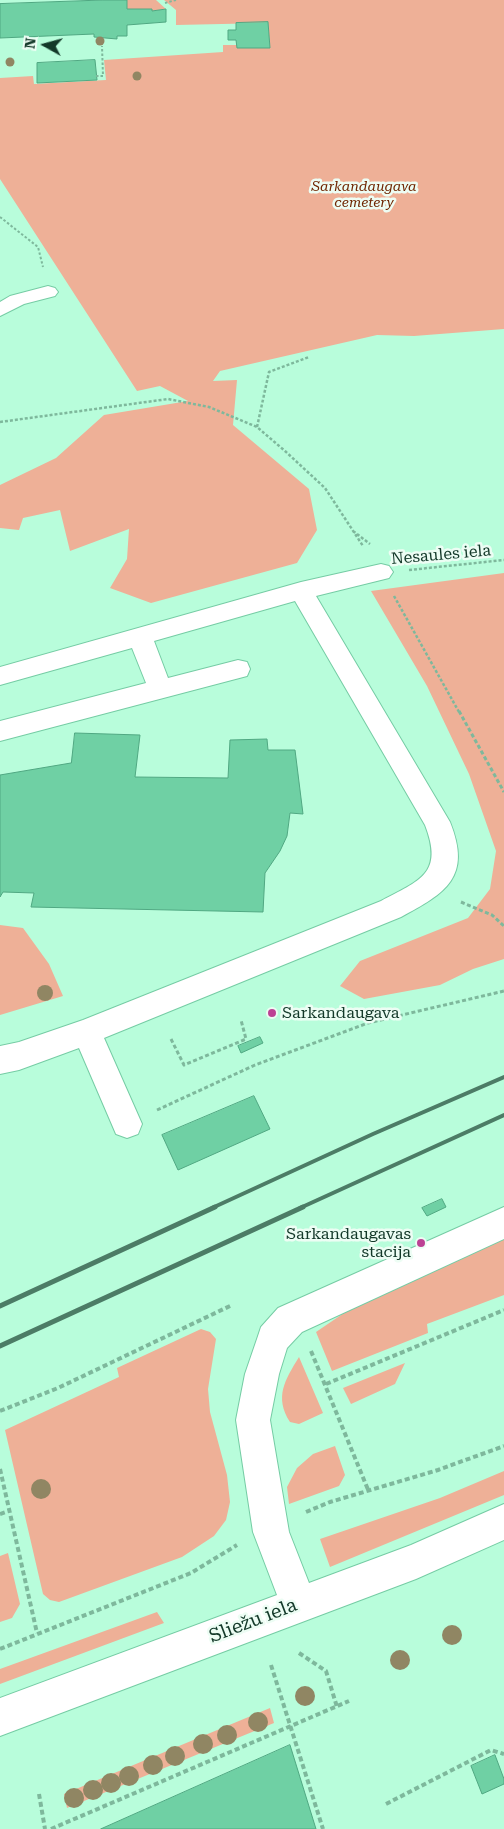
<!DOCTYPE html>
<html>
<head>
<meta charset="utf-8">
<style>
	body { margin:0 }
	#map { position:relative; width:504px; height:1829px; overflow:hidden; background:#b8fddb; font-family:"Roboto Serif",serif }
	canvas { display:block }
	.north { position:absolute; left:20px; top:20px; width:50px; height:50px; -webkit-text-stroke:4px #edfdf4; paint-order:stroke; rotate:277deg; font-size:14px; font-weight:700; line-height:20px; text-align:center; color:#133929 }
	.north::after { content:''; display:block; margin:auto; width:18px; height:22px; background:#133929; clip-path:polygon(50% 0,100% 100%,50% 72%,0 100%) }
</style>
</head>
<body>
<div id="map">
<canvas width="504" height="1829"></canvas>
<div class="north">N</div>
</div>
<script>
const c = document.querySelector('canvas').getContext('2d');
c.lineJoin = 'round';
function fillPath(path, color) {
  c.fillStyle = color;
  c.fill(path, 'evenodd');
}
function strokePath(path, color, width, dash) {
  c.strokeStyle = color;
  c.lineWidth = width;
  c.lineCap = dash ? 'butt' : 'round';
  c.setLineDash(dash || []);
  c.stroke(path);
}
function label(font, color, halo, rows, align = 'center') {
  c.font = font + ' "Roboto Serif",serif';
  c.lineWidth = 5;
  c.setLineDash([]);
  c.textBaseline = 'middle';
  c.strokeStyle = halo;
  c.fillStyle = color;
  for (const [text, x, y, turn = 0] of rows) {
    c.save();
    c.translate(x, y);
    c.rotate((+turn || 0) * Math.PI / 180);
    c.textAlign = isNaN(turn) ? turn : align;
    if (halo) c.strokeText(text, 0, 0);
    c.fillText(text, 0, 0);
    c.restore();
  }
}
fillPath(new Path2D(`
	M127,0H156L166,9L152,11V9H127Z
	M164,0H504V329L414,336L377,335L220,371L213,381L237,380L233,425L309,489L317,530L297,563L151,603L110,588L127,559L129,529L70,551L60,510L23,518L19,530L0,528V485L56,458L104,415L188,401L160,386L137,391L0,179V78L33,76L34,84L106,80L104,60L223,52V45H237V48L270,47L268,23L176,25V10Z
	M504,573V959L473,969L440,985L364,999L340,986L360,961L468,918L490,889L496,851L469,774L427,686L371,591Z
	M0,925L23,928L49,964L63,996L0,1015Z
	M504,1238V1295L427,1324L428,1333L332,1371L316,1332L347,1311Z
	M201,1329L210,1332L216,1339L208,1389L210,1412L227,1475L230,1502L226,1520L214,1536L182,1557L59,1602L50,1600L43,1594L5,1430L119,1377L117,1368Z
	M299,1357L323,1413L299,1424L290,1422C274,1397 285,1380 299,1357Z
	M405,1363L395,1384L351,1404L343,1388Z
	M335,1446L345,1475L339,1486L289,1504L287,1487L297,1468L313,1454Z
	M504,1471V1495L330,1567L320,1539L440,1498Z
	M8,1553L20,1604L12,1618L0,1622V1556Z
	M157,1612L164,1623L0,1684V1669Z
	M270,1708L274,1723L67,1808L64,1794Z`), '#eeb097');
const building = new Path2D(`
	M103,0H127V9H152V11L166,9V22L127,25V36H117V39L94,37V34L0,38V4Z
	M268,22L270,48H237L236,40H228V30H236V23Z
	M95,60L97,80L37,83V63Z
	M75,733L140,735L135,777L228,778L230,740L267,739L268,750H295L303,814L290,813L287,836L280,851L265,873L263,912L31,907L34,893L3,892L0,897V775L71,763Z
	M260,1037L263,1043L241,1053L238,1046Z
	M254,1096L270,1129L178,1170L162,1135Z
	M442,1199L446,1207L427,1216L422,1208Z
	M290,1745L316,1829H101Z
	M495,1755L504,1779V1784L482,1794L471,1766Z`);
fillPath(building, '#6fd0a4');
strokePath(building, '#50a882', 1);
const minor = new Path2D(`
	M48,286L55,288L58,292L55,296L24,304L0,316V302L10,296Z
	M381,564L389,566L393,572L389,578L316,596L450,822C472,877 446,893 401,917L104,1038L142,1124L138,1134L127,1138L116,1134L79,1048L19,1070L0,1074V1046L19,1042L83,1020L381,901C420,880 444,874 425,825L295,601L154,641L168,678L238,660L247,662L250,669L247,676L0,741V721L146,683L132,648L0,685V667L301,582Z
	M504,1207V1239L302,1332L287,1348L279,1374L270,1420L289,1532L309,1583L411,1545L504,1504V1540L416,1579L0,1736V1698L277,1595L253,1532L236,1420L245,1374L257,1339L261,1327L278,1308Z`);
strokePath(minor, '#75cca4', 2);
strokePath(new Path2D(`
	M165,3L176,0
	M96,76H103L102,46
	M0,217L38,247L43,267`), '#7eb89c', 2, [2.5, 2]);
strokePath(new Path2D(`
	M0,422L168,399L209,407L257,427L285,451L325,488L363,546
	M257,427L269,372L309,357
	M353,531L370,544
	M409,570L504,560
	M394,596L459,712`), '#7eb89c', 2.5, [3, 2]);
strokePath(new Path2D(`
	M459,711L504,792
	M461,902L492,915L504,926
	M171,1039L184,1065L246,1039L241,1020
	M157,1110L255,1065L368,1023L504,991`), '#7eb89c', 3, [4, 2.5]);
strokePath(new Path2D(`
	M311,1351L369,1492
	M326,1384L504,1310
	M0,1411L58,1388L232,1305
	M0,1469L37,1633
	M306,1512L330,1502L438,1470L504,1446
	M0,1514L9,1511
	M0,1649L191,1573L237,1545
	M299,1653L326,1671L337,1707
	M271,1665L323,1829
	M39,1794L45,1829
	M386,1804L491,1750L504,1754
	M51,1829L349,1701`), '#7eb89c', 4, [5, 3]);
fillPath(minor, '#fff');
strokePath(new Path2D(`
	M212,1208L373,1134L504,1077
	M300,1208L504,1115`), '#4c7c66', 4);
strokePath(new Path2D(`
	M0,1306L215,1207
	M0,1346L303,1207`), '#4c7c66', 5);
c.fillStyle = '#908663';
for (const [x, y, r] of [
	[100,41,4.5],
	[10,62,4.5],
	[137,76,4.5],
	[45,993,8],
	[41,1489,10],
	[452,1635,10],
	[400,1660,10],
	[305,1696,10],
	[258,1722,10],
	[227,1735,10],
	[203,1744,10],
	[175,1756,10],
	[153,1765,10],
	[129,1776,10],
	[111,1783,10],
	[93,1790,10],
	[74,1798,10]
]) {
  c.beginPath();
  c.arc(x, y, r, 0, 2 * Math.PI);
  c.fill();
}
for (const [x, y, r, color] of [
	[272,1013,5,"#bc4294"],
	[421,1243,5,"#bc4294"]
]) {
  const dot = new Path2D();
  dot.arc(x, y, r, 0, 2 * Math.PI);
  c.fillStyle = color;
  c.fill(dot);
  strokePath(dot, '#edfdf4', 2);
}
label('italic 14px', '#6f2500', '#edfdf4', [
	["Sarkandaugava",364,187],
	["cemetery",364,203]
]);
label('16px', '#133929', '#edfdf4', [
	["Nesaules iela",441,555,-5]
]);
label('16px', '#133929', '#edfdf4', [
	["Sarkandaugava",282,1013],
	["Sarkandaugavas",411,1234,"right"],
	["stacija",411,1252,"right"]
], 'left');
label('19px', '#133929', '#edfdf4', [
	["Sliežu iela",253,1621,-21]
]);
</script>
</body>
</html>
